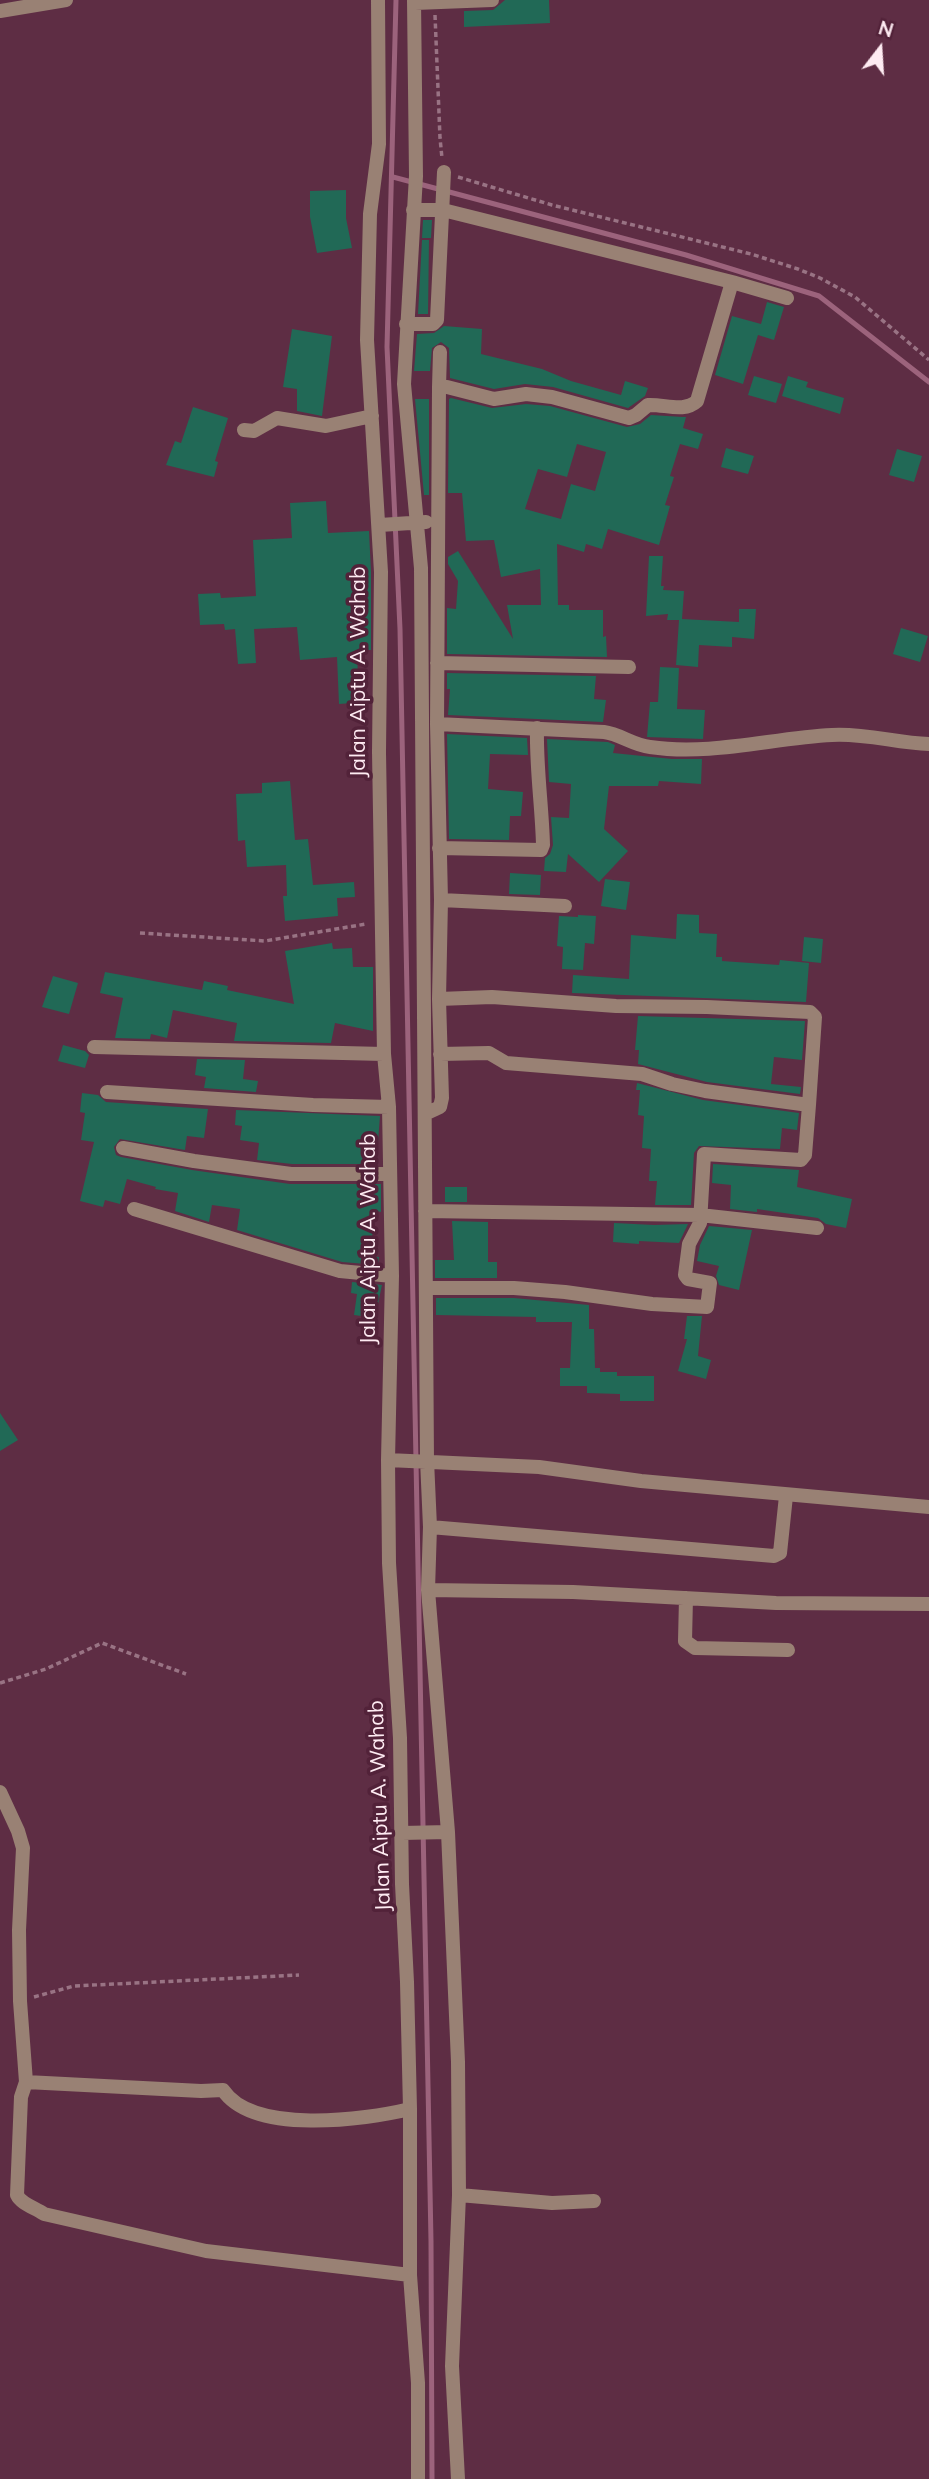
<!DOCTYPE html>
<html>
<head>
<meta charset="utf-8">
<style>
	body { margin:0 }
	#map { position:relative; width:929px; height:2479px; overflow:hidden; background:#5e2d44; font-family:Mulish,sans-serif }
	canvas { display:block }
	.north { position:absolute; left:845px; top:14px; width:70px; height:70px; -webkit-text-stroke:5px #522239; paint-order:stroke; rotate:17deg; font-size:19px; font-weight:700; line-height:28px; text-align:center; color:#feebf2 }
	.north::after { content:''; display:block; margin:auto; width:24px; height:32px; background:#feebf2; clip-path:polygon(50% 0,100% 100%,50% 72%,0 100%) }
</style>
</head>
<body>
<div id="map">
<canvas width="929" height="2479"></canvas>
<div class="north">N</div>
</div>
<script>
const c = document.querySelector('canvas').getContext('2d');
c.lineJoin = 'round';
function strokePath(path, color, width, dash) {
  c.strokeStyle = color;
  c.lineWidth = width;
  c.lineCap = dash ? 'butt' : 'round';
  c.setLineDash(dash || []);
  c.stroke(path);
}
function fillPath(path, color) {
  c.fillStyle = color;
  c.fill(path, 'evenodd');
}
function label(font, color, halo, rows, align = 'center') {
  c.font = font + ' Mulish,sans-serif';
  c.lineWidth = 7;
  c.setLineDash([]);
  c.textBaseline = 'middle';
  c.strokeStyle = halo;
  c.fillStyle = color;
  for (const [text, x, y, turn = 0] of rows) {
    c.save();
    c.translate(x, y);
    c.rotate((+turn || 0) * Math.PI / 180);
    c.textAlign = isNaN(turn) ? turn : align;
    if (halo) c.strokeText(text, 0, 0);
    c.fillText(text, 0, 0);
    c.restore();
  }
}
strokePath(new Path2D(`
	M396,0L387,347L400,629L431,2241L432,2479
	M393,177L686,255L819,296L929,382`), '#9c637c', 5);
fillPath(new Path2D(`
	M505,0H549L550,23L464,27V11L493,10Z
	M346,190V218L352,248L317,253L310,217V191Z
	M423,220H432L431,238H422Z
	M422,240H429L428,314H418Z
	M767,302L784,307L774,340L758,335L743,384L715,375L732,316L761,324Z
	M444,326L482,329L481,354L542,369L571,381L621,395L625,381L648,388L645,396L628,408L553,387L525,384L494,389L450,378L449,348L441,342L432,348L430,371H414L417,334L434,333Z
	M292,329L332,336L322,416L297,411V389L283,387Z
	M754,376L782,384L776,403L748,395Z
	M788,376L808,382L806,387L844,398L840,414L782,396Z
	M451,398L492,408L526,404L550,406L627,427L640,424L651,415L683,417H686L683,428L703,434L698,449L680,444L670,476L674,477L665,505L670,506L659,545L608,529L602,549L586,544L584,552L557,544L558,605H569V610H603V637L606,636L607,657L447,654V608L456,609L458,581L448,564V557L458,551L513,639L507,605H541L540,569L501,577L494,540L466,541L462,493H448L449,399ZM577,444L606,452L595,491L571,484L561,519L525,509L538,469L567,477Z
	M415,399H429V495H424Z
	M193,407L228,418L215,461L218,462L214,477L166,465L175,441L181,443Z
	M726,448L754,456L748,474L721,467Z
	M897,449L922,456L914,482L889,475Z
	M326,501L328,533L369,531L371,572V650H357L358,679H365L366,702L339,704L337,657L300,660L297,627L254,629L256,663L238,664L235,629L225,630L224,624L200,625L198,594L220,593L221,598L256,596L253,540L292,538L290,503Z
	M649,556H663L661,586H664L663,590L684,591L682,619L739,622V609H756L754,639L732,637V647L699,645L698,667L676,665L679,620H667L668,614L646,616Z
	M901,628L928,636L920,662L893,654Z
	M660,667L679,668L677,709L705,710L703,739L647,737L650,702H658Z
	M447,673L596,676L594,699L606,700L603,722L448,715L450,689H447Z
	M447,734L527,738L528,755L490,754L488,789L523,792L521,816H510L509,840L449,839Z
	M547,739L608,742L615,745L613,753L672,759H702L701,784L659,781L658,786H609L604,829L628,851L599,882L568,854L566,872L544,871L545,858L550,854L553,845L551,817L569,818L571,784L549,782Z
	M290,781L295,840L308,839L313,885L354,882L355,897L337,898L338,916L285,921L283,896H287L286,865L247,867L245,840L238,841L236,794L262,793V783Z
	M510,873L541,875L540,895L509,894Z
	M605,879L630,882L626,910L601,906Z
	M677,914L699,915V933L717,934L716,957H722V961L779,965L780,960L809,963L806,1002L572,993L573,975L629,979L631,935L676,939Z
	M578,915L596,916L594,944L585,943L583,970L562,969L563,947L557,946L559,916L578,917Z
	M804,937L823,939L821,963L802,961Z
	M332,943L333,949L352,948L353,967H373V1031L335,1023L331,1043L234,1041L237,1023L173,1010L167,1038L151,1034L150,1039L115,1038L123,998L100,993L105,972L202,990L204,981L228,986L227,990L294,1004L285,951Z
	M53,976L78,983L69,1014L42,1007Z
	M638,1016L805,1021L802,1060L774,1057L771,1084L801,1087L800,1094L707,1082L638,1064L639,1050H635Z
	M63,1045L85,1051L89,1055L85,1068L58,1061Z
	M197,1059L245,1060L243,1079L258,1081L256,1092L204,1088L206,1077L195,1075Z
	M637,1083L703,1100L799,1113L797,1130L782,1128L780,1149L699,1146L694,1153L691,1205H655L657,1181H649L651,1149L642,1148L644,1116L638,1115L640,1090H636Z
	M82,1093L98,1095L106,1102L208,1109L204,1138L187,1136L185,1150L120,1139L114,1147L116,1155L121,1157L192,1170L290,1184H381V1212L376,1211L369,1256L379,1257L378,1265L342,1262L237,1230L240,1209L212,1205L209,1222L175,1211L178,1193L155,1189L156,1187L127,1179L120,1204L105,1200L103,1207L80,1201L94,1142L81,1140L85,1113L80,1112Z
	M236,1110L380,1116L378,1142L369,1141L365,1164H292L257,1160L259,1143L240,1140L242,1126L235,1125Z
	M713,1164L799,1170L797,1187L852,1199L846,1228L826,1224L818,1218L757,1209V1212L730,1209L731,1185L712,1183Z
	M445,1187H467V1202H445Z
	M452,1221L488,1222V1262H497V1278H435V1260H454Z
	M614,1223L654,1225L688,1224L679,1243L639,1241V1244L613,1242Z
	M709,1226L752,1230L739,1290L719,1285L716,1276L719,1266L697,1261L700,1245Z
	M352,1282L382,1285L375,1318L354,1315L357,1294L351,1293Z
	M436,1298H514L589,1305V1329H594L595,1368H600V1372H617V1376H654V1401H620V1394L587,1393V1386H560V1368H570L572,1322H536V1317L436,1315Z
	M687,1316H702L698,1356L711,1360L706,1379L678,1371L687,1339H684Z
	M0,1413L18,1440L0,1451Z`), '#216956');
strokePath(new Path2D(`
	M435,15L440,138L442,158
	M458,177L552,205L751,254L798,269L820,278L855,297L929,360
	M140,933L265,941L366,924
	M0,1683L46,1669L102,1643L186,1674
	M34,1997L74,1986L299,1975`), '#997384', 3.5, [5, 3.5]);
strokePath(new Path2D(`
	M378,0L379,144L370,214L367,340L381,572L379,752L384,1054L389,1107L392,1276L388,1460L389,1563L400,1738L402,1884L407,1982L410,2109V2275L418,2383V2479
	M414,0L416,176L404,384L421,568L427,1460L430,1527L428,1590L448,1832L458,2062L459,2195L452,2366L458,2479
	M415,3L492,0
	M0,11L66,0
	M413,210H443L732,282L787,298
	M406,324H433L437,320L444,172
	M439,387L440,352
	M244,430L254,431L277,418L326,426L372,416
	M380,525L426,522
	M437,663L629,667
	M437,724L604,732C620,734 633,745 650,747C711,756 772,738 832,735C866,733 896,743 929,744
	M439,848L541,850L543,845C542,806 536,767 537,728
	M441,900L565,906
	M439,999L492,997L616,1006L707,1007L810,1012L815,1017L809,1105
	M94,1047L384,1054
	M107,1092L313,1105L389,1107
	M425,1114L440,1107L442,1098L439,999L441,900L437,724L439,387H447L494,399L526,394L552,397L629,418L636,415L648,405C665,404 684,413 697,401L732,282
	M123,1148L194,1161L291,1174H390
	M134,1209L340,1271L392,1276
	M425,1211L700,1215L817,1228
	M426,1288H514L565,1292L652,1304L707,1307L710,1283L688,1279L685,1275L689,1244L700,1223L704,1154L801,1160L805,1155L809,1105L705,1091L672,1084L642,1074L506,1063L489,1053L440,1054
	M388,1460L539,1467L641,1481L929,1507
	M430,1527L774,1556L780,1553L786,1496
	M428,1590L573,1592L776,1603L929,1604
	M686,1598L685,1641L695,1648L788,1650
	M0,1792L18,1831L23,1848L19,1930L20,2001L26,2082L201,2091L223,2090C253,2135 364,2120 410,2109
	M402,1833L448,1832
	M26,2082L21,2097L17,2195C21,2204 36,2208 44,2214L206,2251L410,2275
	M459,2195L552,2203L594,2201`), '#998174', 14);
label('21px', '#feebf2', '#522239', [
	["Jalan Aiptu A. Wahab",359,672,-90],
	["Jalan Aiptu A. Wahab",369,1239,-90],
	["Jalan Aiptu A. Wahab",380,1806,-92]
]);
</script>
</body>
</html>
